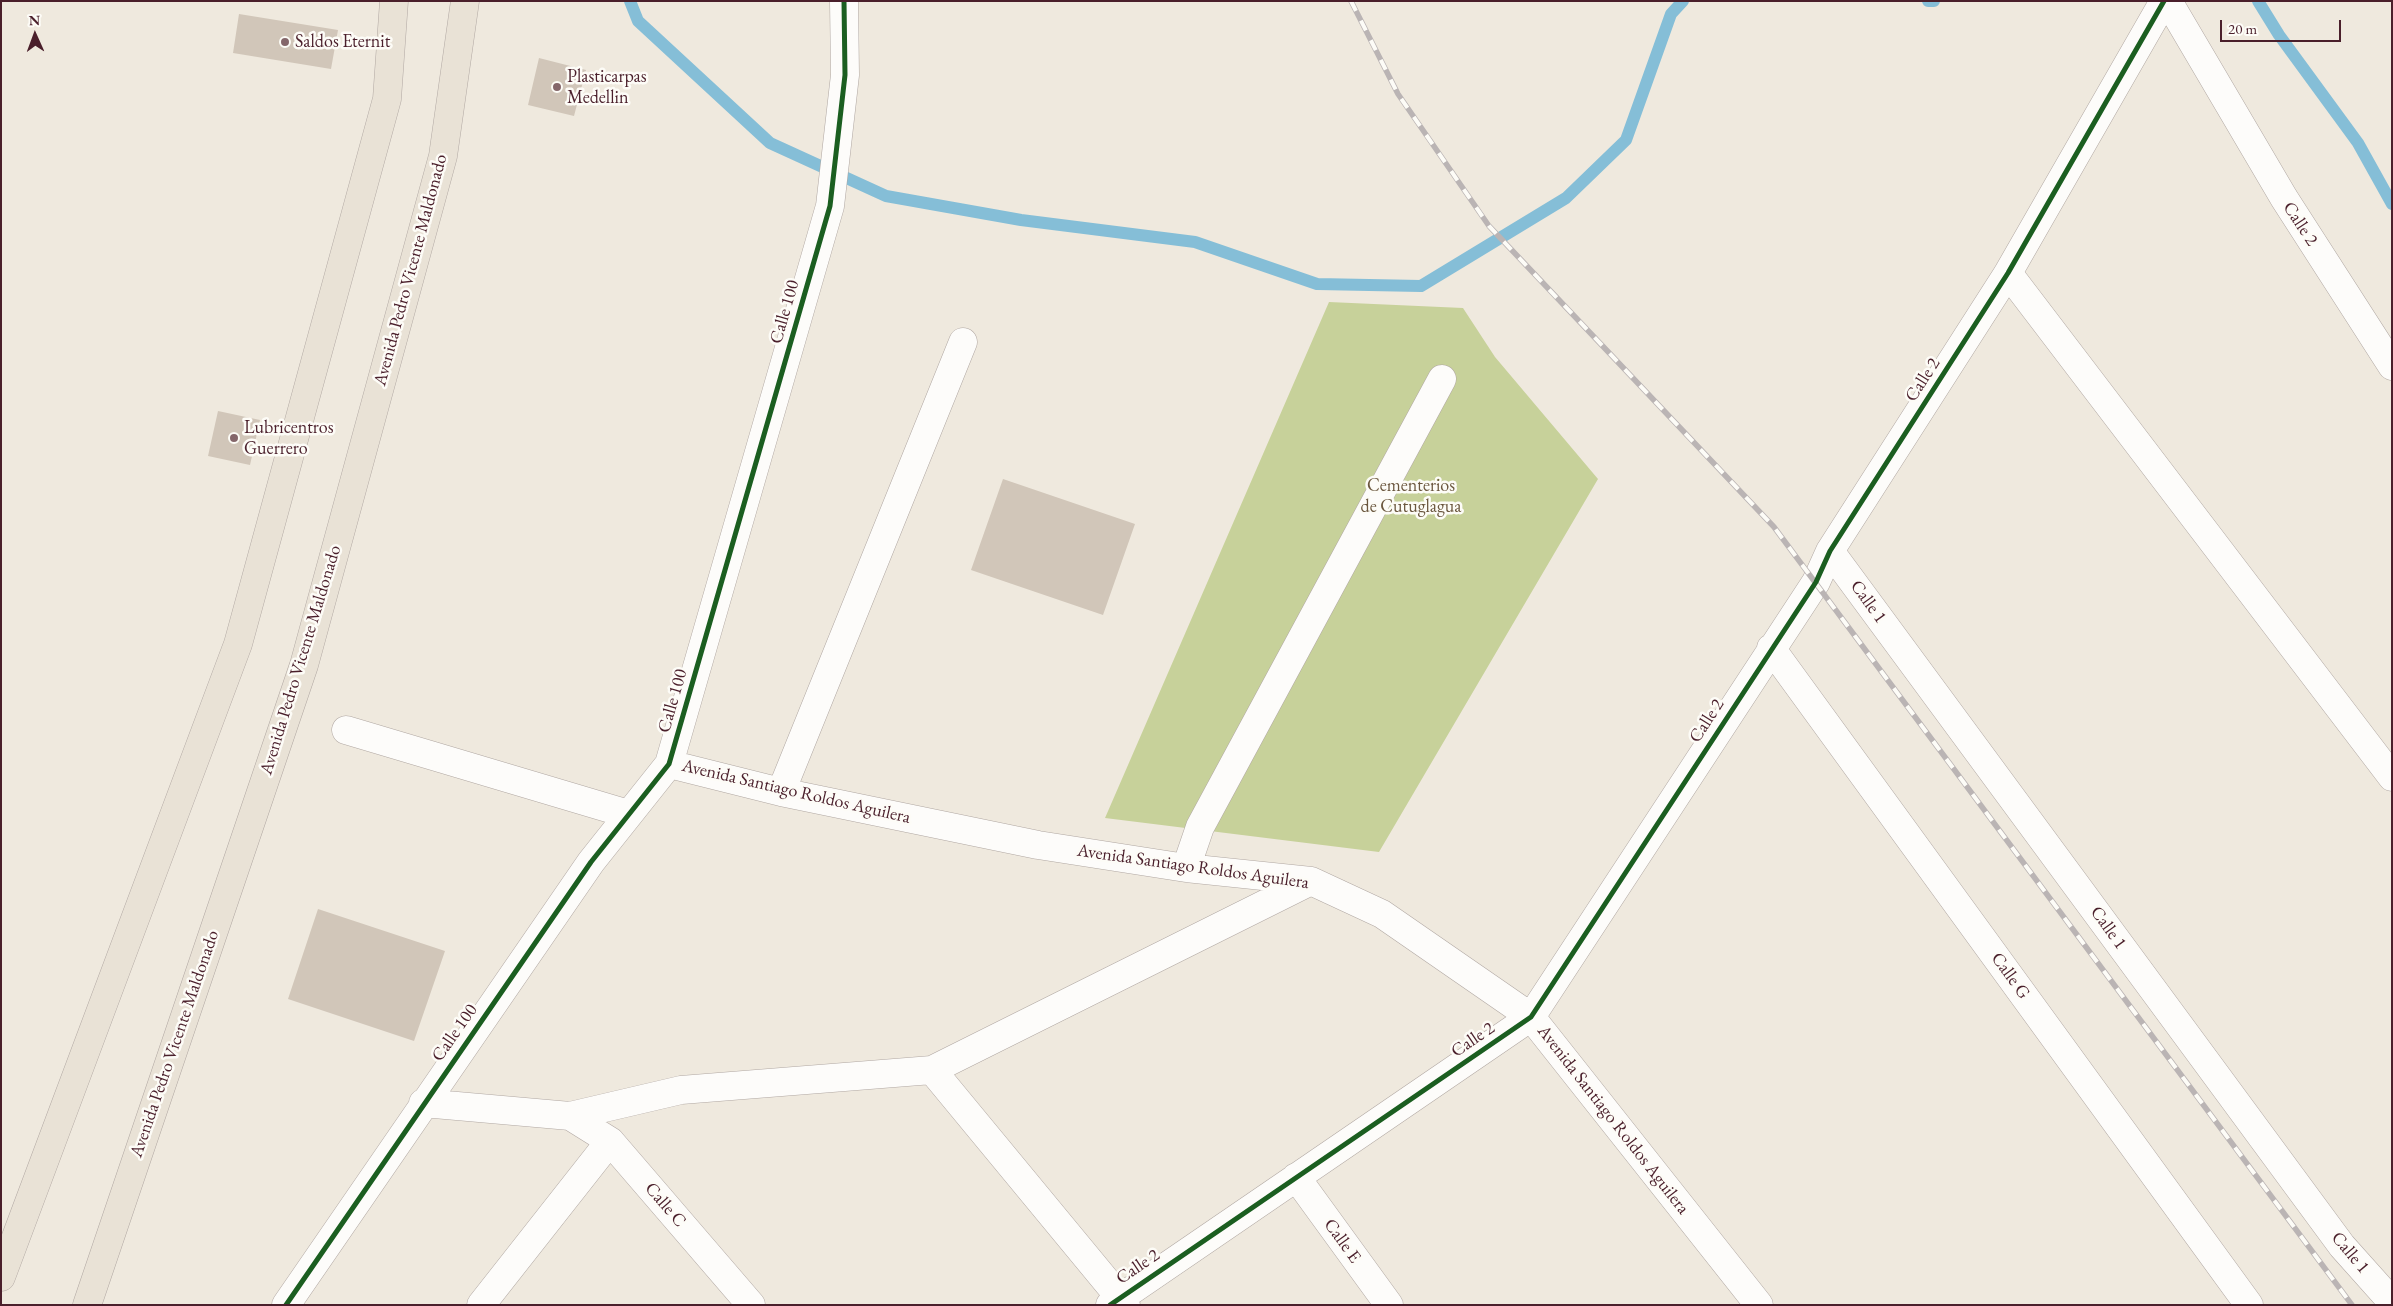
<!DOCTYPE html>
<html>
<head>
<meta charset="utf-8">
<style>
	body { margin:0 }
	#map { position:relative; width:2393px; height:1306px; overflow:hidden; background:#efe9de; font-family:"EB Garamond",serif }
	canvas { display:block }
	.frame { position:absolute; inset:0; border:2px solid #4a1f2b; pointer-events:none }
	.north { position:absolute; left:10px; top:10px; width:50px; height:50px; -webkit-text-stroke:4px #fdfcf7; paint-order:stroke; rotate:358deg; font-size:14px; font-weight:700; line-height:20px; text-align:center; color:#4a1f2b }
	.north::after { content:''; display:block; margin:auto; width:18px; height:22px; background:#4a1f2b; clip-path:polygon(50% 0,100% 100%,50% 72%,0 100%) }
	.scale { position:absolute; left:2220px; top:20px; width:121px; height:22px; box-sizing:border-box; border:2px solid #4a1f2b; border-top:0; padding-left:6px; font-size:15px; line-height:18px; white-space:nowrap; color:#4a1f2b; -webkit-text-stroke:4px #fdfcf7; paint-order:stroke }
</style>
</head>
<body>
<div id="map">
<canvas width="2393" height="1306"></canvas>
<div class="frame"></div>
<div class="north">N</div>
<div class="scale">20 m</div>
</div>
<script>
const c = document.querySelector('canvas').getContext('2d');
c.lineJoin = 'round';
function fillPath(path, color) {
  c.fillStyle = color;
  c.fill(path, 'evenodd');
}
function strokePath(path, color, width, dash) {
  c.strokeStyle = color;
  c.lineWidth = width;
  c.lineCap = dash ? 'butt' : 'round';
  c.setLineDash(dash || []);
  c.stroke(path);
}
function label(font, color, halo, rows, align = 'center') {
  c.font = font + ' "EB Garamond",serif';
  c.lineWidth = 5;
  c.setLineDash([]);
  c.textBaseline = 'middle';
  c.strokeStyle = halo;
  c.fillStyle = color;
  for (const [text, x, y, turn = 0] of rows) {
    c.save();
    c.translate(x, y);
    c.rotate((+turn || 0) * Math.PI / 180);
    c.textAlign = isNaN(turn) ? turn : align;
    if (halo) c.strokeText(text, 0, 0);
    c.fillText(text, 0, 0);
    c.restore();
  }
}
fillPath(new Path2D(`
	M1329,302L1463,308L1495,357L1598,479L1379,852L1105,818Z`), '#c7d19a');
strokePath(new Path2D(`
	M630,1L638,21L770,143L886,196L1021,220L1195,242L1317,284L1421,286L1566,198L1626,140L1671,14L1683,1
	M1928,1H1934
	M2258,1L2279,35L2358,143L2392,204`), '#85bed7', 12);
fillPath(new Path2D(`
	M239,14L338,30L331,69L233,53Z
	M539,58L586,70L574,116L528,105Z
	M218,411L260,420L250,465L208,456Z
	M1003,479L1135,524L1103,615L971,570Z
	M318,909L445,951L414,1041L288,999Z`), '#d1c6b9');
const minor = new Path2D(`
	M2168,1L2284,198L2392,366
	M2008,273L2392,777
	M1830,551L2342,1246L2392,1302
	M1771,648L2249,1305
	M346,730L628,814
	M669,764L781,792L1038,845L1186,868L1311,881L1382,914L1531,1017L1759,1305
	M781,792L963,342
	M1186,868L1200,827L1442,379
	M932,1070L1126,1305
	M423,1103L570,1116L681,1090L932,1070L1311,881
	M570,1116L610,1141L751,1305
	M1296,1177L1389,1305
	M286,1305L591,862L669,764L830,206L845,75L844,1
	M481,1305L610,1141
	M1110,1305L1531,1017L1816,582L1830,551L2008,273L2164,1`);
const major = new Path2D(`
	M1,1277L238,644L387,99L394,1
	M87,1305L304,665L443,156L465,1`);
strokePath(minor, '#b0a7a2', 29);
strokePath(major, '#b0a7a2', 29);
strokePath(minor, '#fdfcfa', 28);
strokePath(major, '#e9e2d6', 28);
const rail = new Path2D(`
	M1351,1L1398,94L1489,226L1774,527L2352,1305`);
strokePath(rail, '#bab4b4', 5.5);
strokePath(rail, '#fdfcf7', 4, [11]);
strokePath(new Path2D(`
	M286,1305L591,862L669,764L830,206L845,75L844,1
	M1110,1305L1531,1017L1816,582L1830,551L2008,273L2164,1`), '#1b5e20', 5);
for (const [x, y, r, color] of [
	[285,42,5,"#84666a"],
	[557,87,5,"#84666a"],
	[234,438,5,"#84666a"]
]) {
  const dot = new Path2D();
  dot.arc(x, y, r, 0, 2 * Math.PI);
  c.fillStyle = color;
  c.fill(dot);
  strokePath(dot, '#fdfcf7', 2);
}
label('18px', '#4a1f2b', '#fdfcf7', [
	["Saldos Eternit",295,42],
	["Plasticarpas",567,77],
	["Medellin",567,98],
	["Lubricentros",244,428],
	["Guerrero",244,449]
], 'left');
label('18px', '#4a1f2b', '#fdfcf7', [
	["Calle 2",2300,224,57],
	["Avenida Pedro Vicente Maldonado",411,270,-75],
	["Calle 100",785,312,-74],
	["Calle 2",1923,380,-57],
	["Calle 1",1868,602,54],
	["Avenida Pedro Vicente Maldonado",301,660,-73],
	["Calle 100",673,701,-74],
	["Calle 2",1707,721,-57],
	["Avenida Santiago Roldos Aguilera",796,792,13],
	["Avenida Santiago Roldos Aguilera",1193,867,8],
	["Calle 1",2108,928,54],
	["Calle G",2010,976,54],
	["Calle 100",455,1033,-55],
	["Calle 2",1473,1040,-34],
	["Avenida Pedro Vicente Maldonado",175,1044,-71],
	["Avenida Santiago Roldos Aguilera",1613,1120,52],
	["Calle C",665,1205,49],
	["Calle E",1342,1241,54],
	["Calle 1",2350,1253,50],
	["Calle 2",1138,1267,-34]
]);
label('18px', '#6b573f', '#fdfcf7', [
	["Cementerios",1411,486],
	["de Cutuglagua",1411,507]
]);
</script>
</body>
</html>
